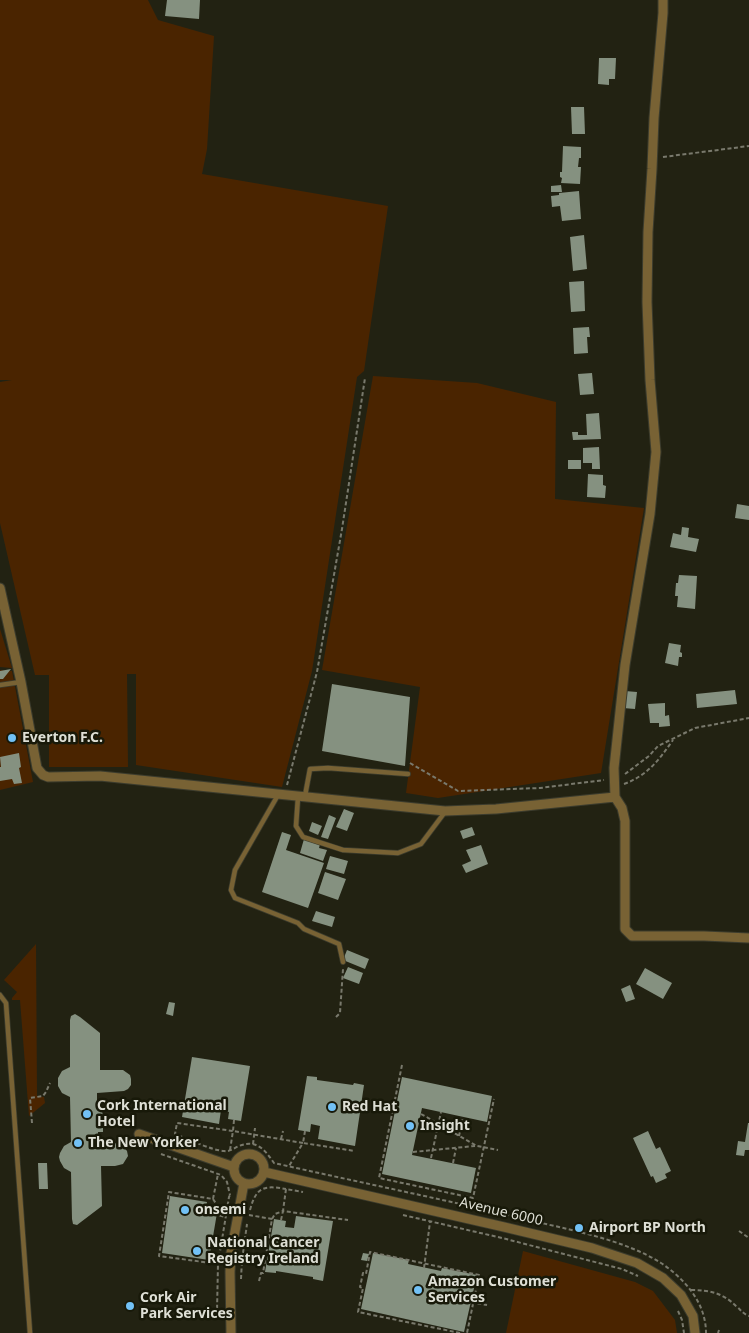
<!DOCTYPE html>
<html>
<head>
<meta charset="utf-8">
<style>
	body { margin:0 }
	canvas { display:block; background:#222212 }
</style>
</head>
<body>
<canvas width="749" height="1333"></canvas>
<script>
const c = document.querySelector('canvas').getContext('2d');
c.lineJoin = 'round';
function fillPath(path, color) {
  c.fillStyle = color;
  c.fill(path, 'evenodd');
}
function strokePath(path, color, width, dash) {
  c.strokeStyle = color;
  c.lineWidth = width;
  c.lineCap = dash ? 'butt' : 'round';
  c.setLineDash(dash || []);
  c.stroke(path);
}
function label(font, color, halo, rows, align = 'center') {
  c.font = font + ' "Noto Sans",sans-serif';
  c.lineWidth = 5;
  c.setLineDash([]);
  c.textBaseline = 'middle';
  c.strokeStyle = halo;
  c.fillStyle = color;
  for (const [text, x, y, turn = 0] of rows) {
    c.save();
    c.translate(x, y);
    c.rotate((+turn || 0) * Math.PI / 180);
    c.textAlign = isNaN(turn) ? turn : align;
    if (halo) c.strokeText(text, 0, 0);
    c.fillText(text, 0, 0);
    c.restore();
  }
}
fillPath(new Path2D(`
	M0,0H148L158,20L214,36L207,149L202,174L388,206L364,371L357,377L312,671L282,787L136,765V674H127L128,767H49V675H35L0,523V382L12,380H0Z
	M373,376L477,383L556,402L555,499L644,508L601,773L438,798L406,793L420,687L322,670Z
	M0,629L12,668L0,667Z
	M0,670L12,671L33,782L0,790Z
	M36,944L37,1096L44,1097L45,1103L29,1116L20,1000H12V998L17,992L4,980Z
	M523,1251L635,1282L653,1291L675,1320L677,1333H506Z`), '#4a2400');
fillPath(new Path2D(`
	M167,0H200L199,19L165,16Z
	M599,58H616L615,79H609V85L598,84Z
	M571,107H584L585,134H572Z
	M563,146L581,147V158H579L578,167H581L580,184L561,183L562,178L560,177V172H562Z
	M561,185L562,192H551V186Z
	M579,191L581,219L562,221L560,206L552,207L551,196L559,195V193Z
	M584,235L587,269L573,271L570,237Z
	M584,281L585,311L571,312L569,282Z
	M589,327L590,337H587L588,353L574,354L573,328Z
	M592,373L594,394L580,395L578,374Z
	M599,413L601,439L573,440L572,432H578V435H587L586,414Z
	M599,447L600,469H592V463H583V448Z
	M568,460H581V469H568Z
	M588,474L603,475V485L606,486L605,498L587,497Z
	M737,504L749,506V520L735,518Z
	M682,527L689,528L688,537L699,539L696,552L670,547L673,533L681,535Z
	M679,575L697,576L695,609L677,607L678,596H675L676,583H678Z
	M669,643L681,645L680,652L682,653V657H679L678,666L665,663Z
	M11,669L3,679H0V671Z
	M332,684L410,697L405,766L322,751Z
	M735,690L737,704L697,708L696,694Z
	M625,691L637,692L635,709L623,708Z
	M665,703V716L669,715L670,726L659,727V723H650L648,704Z
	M19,753L21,767L19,768L22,783L14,784L12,779L0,781V767H1L0,757Z
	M344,809L354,813L347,831L336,827Z
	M329,815L336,818L328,839L321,837Z
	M312,822L322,826L318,835L309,831Z
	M472,827L475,835L463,839L460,831Z
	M282,832L291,835L286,850L324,863L308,908L262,892Z
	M304,839L320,844L319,848L327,850L323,861L300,853Z
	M481,845L488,864L466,873L462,865L471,861L466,850Z
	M330,856L348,861L344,874L326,869Z
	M325,872L346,879L338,900L318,893Z
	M316,911L335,917L332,927L312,921Z
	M347,950L369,959L365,969L343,960Z
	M348,967L363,973L359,984L343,978Z
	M645,968L672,983L663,999L636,984Z
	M630,985L635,999L626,1002L621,989Z
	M169,1002L175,1003L173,1016L166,1014Z
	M75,1014L80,1017L100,1033V1070H123L130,1075L131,1079V1085L128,1089L124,1091L97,1093V1107L102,1108L103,1120V1132H98V1145L117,1143L121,1144L127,1151L128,1156L123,1164L115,1166H101L102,1206L77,1225L73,1224L72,1219L71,1172L64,1168L60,1161L59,1157L60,1153L64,1146L71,1142L70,1097L62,1093L58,1086V1078L62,1071L70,1067V1020L71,1016Z
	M192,1057L250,1066L241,1121L228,1119L229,1112L221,1110L219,1124L182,1117Z
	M307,1076L317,1077V1080L353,1085L354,1083L364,1085L355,1146L318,1139L320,1126L311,1124L310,1132L298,1130Z
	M402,1077L492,1096L487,1122L422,1108L412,1155L476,1168L471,1193L382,1174Z
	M748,1123H749V1150H745L744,1156L736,1155L738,1141L745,1142Z
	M648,1131L656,1149L660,1147L671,1171L665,1174L667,1178L656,1183L653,1176L651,1177L633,1138Z
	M38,1163H47L48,1189H39Z
	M170,1196L207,1202L205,1211L217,1213L209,1260L162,1253Z
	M296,1216L333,1221L323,1281L313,1279V1277L276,1271V1273L265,1272L274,1219L286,1221L285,1227L294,1228Z
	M363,1253L369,1254L367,1261L361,1260Z
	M373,1253L409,1260L408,1264L441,1271L442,1268L477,1275L464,1332L361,1309Z`), '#859180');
const lane = new Path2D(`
	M0,685L21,682
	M278,795L235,870L231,890L235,898L298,923L304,929L339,944L343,962
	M305,796L310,769L328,768L408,774
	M298,797L296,826L303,837L343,850L398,853L421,844L445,812
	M0,995L6,1003L30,1333`);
const street = new Path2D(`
	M0,588L21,682L37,768L43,775L48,777L100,776L445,811L496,809L615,797
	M615,797L614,768L625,665L650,514L656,452L650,380L647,302L648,232L652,169L654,118L663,13V0
	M615,797L622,808L625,821V929L632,936H704L749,938
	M139,1134L234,1167
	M234 1169a15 15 0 1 1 30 0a15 15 0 1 1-30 0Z
	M264,1172L504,1227L592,1248L637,1263L663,1278L681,1295L693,1316L695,1333
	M231,1333L230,1272L231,1253L244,1183`);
strokePath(lane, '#3c3c2d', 6);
strokePath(street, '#3c3c2d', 11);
strokePath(new Path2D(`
	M663,157L749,146
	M410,763L458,791L540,788L604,780
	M625,774L649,756L658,746L695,728L749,718
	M624,784C648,775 659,760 673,740
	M287,785L317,672L342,529L365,378
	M336,1017L340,1013L343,969
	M402,1065L379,1178L473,1198L494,1099
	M421,1114L477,1146L498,1150
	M103,1120H133
	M234,1120L233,1131L303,1143L289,1166
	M32,1123L30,1098L43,1096L46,1092L50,1083
	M305,1131L303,1143L355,1151
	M459,1136L463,1117
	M281,1139L283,1131
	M253,1144L255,1128
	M230,1150L233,1131L177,1123L175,1134C189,1139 210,1150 224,1151C230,1152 234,1148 239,1146C257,1139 265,1150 274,1163C358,1182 442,1199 525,1219C569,1230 623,1239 661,1263C685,1279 706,1303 706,1333
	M413,1152L475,1146
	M161,1154L221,1175L227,1182L230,1195
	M431,1158L441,1112
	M453,1163L456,1148
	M213,1199L219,1208L218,1215L225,1217
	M250,1210C256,1187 264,1185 286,1189
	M249,1215L272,1219
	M403,1215L502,1238L622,1269L638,1276
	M281,1220L283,1211L348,1220
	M739,1231L749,1238
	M218,1264L159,1256L169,1192L213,1199L218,1174
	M424,1268L430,1222
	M241,1279L242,1260L247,1224
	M259,1281L261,1273H263L272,1219L275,1214L283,1211L286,1189L303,1192
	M691,1290C709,1290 723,1293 736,1306C741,1310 743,1314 749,1316
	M471,1302L487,1305
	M678,1311L682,1320L684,1333
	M220,1314L217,1311L218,1264L229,1197L230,1195H232
	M460,1333L358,1312L363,1288L360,1287L363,1273L366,1274L370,1252L479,1275L467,1333
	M718,1333L719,1330`), '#79796c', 2, [4, 2.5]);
strokePath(lane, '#786234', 4.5);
strokePath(street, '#786234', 9);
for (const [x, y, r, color] of [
	[12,738,5,"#72c1f5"],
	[332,1107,5,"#72c1f5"],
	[87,1114,5,"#72c1f5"],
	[410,1126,5,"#72c1f5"],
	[78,1143,5,"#72c1f5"],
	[185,1210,5,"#72c1f5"],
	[579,1228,5,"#72c1f5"],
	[197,1251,5,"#72c1f5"],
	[418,1290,5,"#72c1f5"],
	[130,1306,5,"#72c1f5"]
]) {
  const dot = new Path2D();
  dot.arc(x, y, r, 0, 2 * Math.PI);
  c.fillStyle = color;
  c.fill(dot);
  strokePath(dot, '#181909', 2);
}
label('bold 14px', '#dedfd5', '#181909', [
	["Everton F.C.",22,738],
	["Cork International",97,1106],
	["Hotel",97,1122],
	["Red Hat",342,1107],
	["Insight",420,1126],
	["The New Yorker",88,1143],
	["onsemi",195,1210],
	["Airport BP North",589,1228],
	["National Cancer",207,1243],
	["Registry Ireland",207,1259],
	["Amazon Customer",428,1282],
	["Services",428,1298],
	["Cork Air",140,1298],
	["Park Services",140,1314]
], 'left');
label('14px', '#dedfd5', '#181909', [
	["Avenue 6000",501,1212,13]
]);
</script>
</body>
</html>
